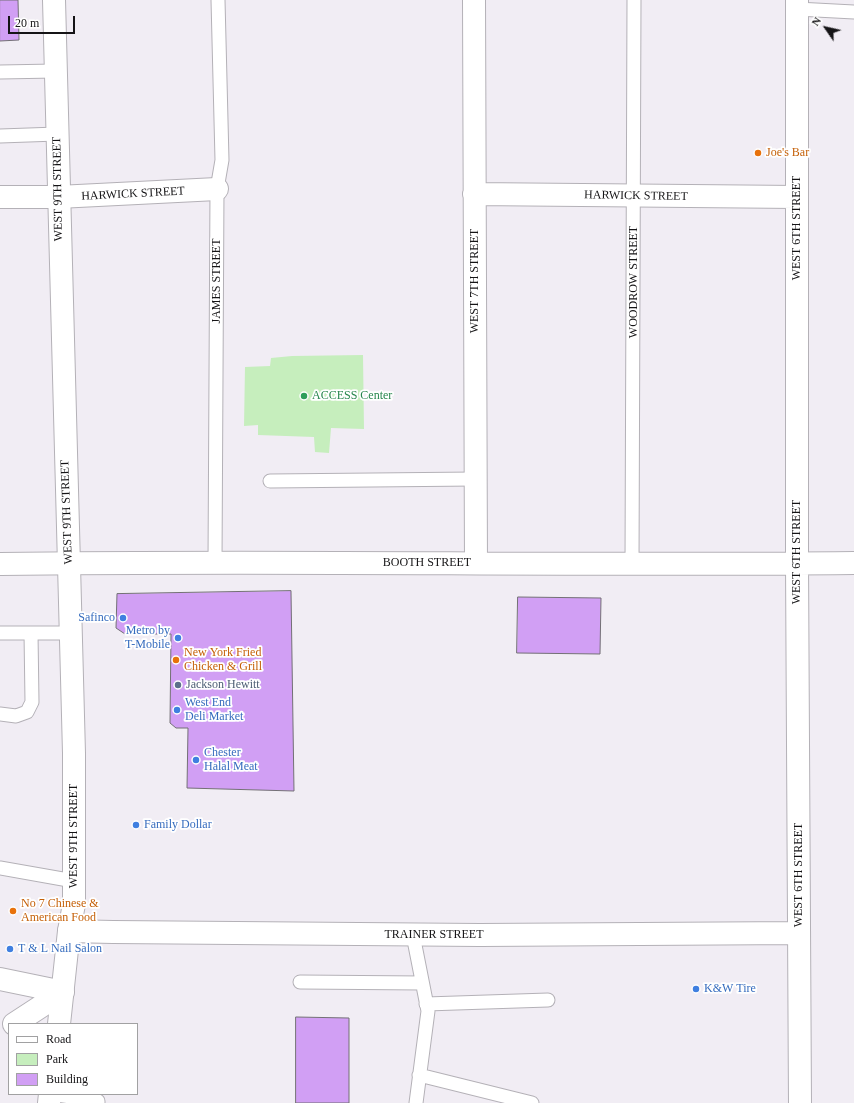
<!DOCTYPE html>
<html>
<head>
<meta charset="utf-8">
<style>
	body { margin:0 }
	#map { position:relative; width:854px; height:1103px; overflow:hidden; background:#f1edf4; font-family:"Times New Roman",serif }
	canvas { display:block }
	.legend { position:absolute; left:8px; top:1023px; width:130px; height:72px; box-sizing:border-box; background:#fff; border:1px solid #a1a1a2; margin:0; padding:5px 7px; list-style:none; font-size:12px; color:#151416 }
	.legend li { display:flex; align-items:center; gap:8px; height:20px }
	.legend b { width:20px; border:1px solid #a1a1a2 }
	.north { position:absolute; left:806px; top:8px; width:40px; height:40px; -webkit-text-stroke:3px #fff; paint-order:stroke; rotate:304deg; font-size:11px; font-weight:700; line-height:16px; text-align:center; color:#151416 }
	.north::after { content:''; display:block; margin:auto; width:14px; height:18px; background:#151416; clip-path:polygon(50% 0,100% 100%,50% 72%,0 100%) }
	.scale { position:absolute; left:8px; top:16px; width:67px; height:18px; box-sizing:border-box; border:2px solid #151416; border-top:0; padding-left:5px; font-size:12px; line-height:14px; white-space:nowrap; color:#151416; -webkit-text-stroke:3px #fff; paint-order:stroke }
</style>
</head>
<body>
<div id="map">
<canvas width="854" height="1103"></canvas>
<ul class="legend">
<li><b style="height:5px;background:#fff"></b>Road</li>
<li><b style="height:11px;background:#c6eebd"></b>Park</li>
<li><b style="height:11px;background:#d19ff4"></b>Building</li>
</ul>
<div class="north">N</div>
<div class="scale">20 m</div>
</div>
<script>
const c = document.querySelector('canvas').getContext('2d');
c.lineJoin = 'round';
function fillPath(path, color) {
  c.fillStyle = color;
  c.fill(path, 'evenodd');
}
function strokePath(path, color, width, dash) {
  c.strokeStyle = color;
  c.lineWidth = width;
  c.lineCap = dash ? 'butt' : 'round';
  c.setLineDash(dash || []);
  c.stroke(path);
}
function label(font, color, halo, rows, align = 'center') {
  c.font = font + ' "Times New Roman",serif';
  c.lineWidth = 3.5;
  c.setLineDash([]);
  c.textBaseline = 'middle';
  c.strokeStyle = halo;
  c.fillStyle = color;
  for (const [text, x, y, turn = 0] of rows) {
    c.save();
    c.translate(x, y);
    c.rotate((+turn || 0) * Math.PI / 180);
    c.textAlign = isNaN(turn) ? turn : align;
    if (halo) c.strokeText(text, 0, 0);
    c.fillText(text, 0, 0);
    c.restore();
  }
}
fillPath(new Path2D(`
	M363,355L364,429L331,428L329,453L315,452L314,437L258,435V425L244,426L245,367L270,366L271,358L292,356Z`), '#c6eebd');
const building = new Path2D(`
	M0,0H18L19,40L0,41Z
	M291,591L294,791L187,788L188,728H176L170,723L171,634H125L116,628L117,594Z
	M518,597L601,598L600,654L517,653Z
	M296,1017L349,1018V1103H296Z`);
fillPath(building, '#d19ff4');
strokePath(building, '#737075', 1);
const service = new Path2D(`
	M797,9L854,12
	M0,72L55,71
	M0,136L57,134
	M270,481L475,479
	M215,562L217,189L222,160L218,0
	M632,564L634,0
	M0,633H71
	M0,714L16,716L27,712L32,702L31,633
	M0,868L74,881
	M413,935L428,1011L416,1103
	M300,982L422,983
	M426,1004L548,1000
	M419,1075L532,1103
	M50,1094L98,1101V1103`);
const minor = new Path2D(`
	M474,0L476,563
	M797,0V563L800,1103
	M474,194L797,197
	M0,197H58L217,189
	M0,564C285,560 569,566 854,563
	M69,931L113,932L480,935L799,933
	M0,979L63,992
	M14,1024L63,992`);
const primary = new Path2D(`
	M54,0L74,753V904L69,931L59,1024
	M49,1103L50,1094`);
strokePath(service, '#b4b1b7', 15);
strokePath(minor, '#b4b1b7', 24);
strokePath(primary, '#b4b1b7', 24);
strokePath(service, '#fff', 13);
strokePath(minor, '#fff', 22);
strokePath(primary, '#fff', 22);
for (const [x, y, r, color] of [
	[758,153,4,"#e8710a"],
	[304,396,4,"#2e9e5b"],
	[123,618,4,"#3f7fe0"],
	[178,638,4,"#3f7fe0"],
	[176,660,4,"#e8710a"],
	[178,685,4,"#5c6f8a"],
	[177,710,4,"#3f7fe0"],
	[196,760,4,"#3f7fe0"],
	[136,825,4,"#3f7fe0"],
	[13,911,4,"#e8710a"],
	[10,949,4,"#3f7fe0"],
	[696,989,4,"#3f7fe0"]
]) {
  const dot = new Path2D();
  dot.arc(x, y, r, 0, 2 * Math.PI);
  c.fillStyle = color;
  c.fill(dot);
  strokePath(dot, '#fff', 1.5);
}
label('12px', '#c56008', '#fff', [
	["Joe's Bar",766,153],
	["New York Fried",184,653],
	["Chicken & Grill",184,667],
	["No 7 Chinese &",21,904],
	["American Food",21,918]
], 'left');
label('12px', '#151416', '#fff', [
	["WEST 9TH STREET",58,189,-91],
	["HARWICK STREET",133,194,-3],
	["HARWICK STREET",636,196,1],
	["WEST 6TH STREET",797,228,-90],
	["JAMES STREET",217,281,-90],
	["WEST 7TH STREET",475,281,-90],
	["WOODROW STREET",634,282,-90],
	["WEST 9TH STREET",67,512,-92],
	["WEST 6TH STREET",797,552,-90],
	["BOOTH STREET",427,563],
	["WEST 9TH STREET",74,836,-90],
	["WEST 6TH STREET",799,875,-90],
	["TRAINER STREET",434,935]
]);
label('12px', '#27864d', '#fff', [
	["ACCESS Center",312,396]
], 'left');
label('12px', '#366cbe', '#fff', [
	["Safinco",115,618,"right"],
	["Metro by",170,631,"right"],
	["T-Mobile",170,645,"right"],
	["West End",185,703],
	["Deli Market",185,717],
	["Chester",204,753],
	["Halal Meat",204,767],
	["Family Dollar",144,825],
	["T & L Nail Salon",18,949],
	["K&W Tire",704,989]
], 'left');
label('12px', '#4e5e75', '#fff', [
	["Jackson Hewitt",186,685]
], 'left');
</script>
</body>
</html>
